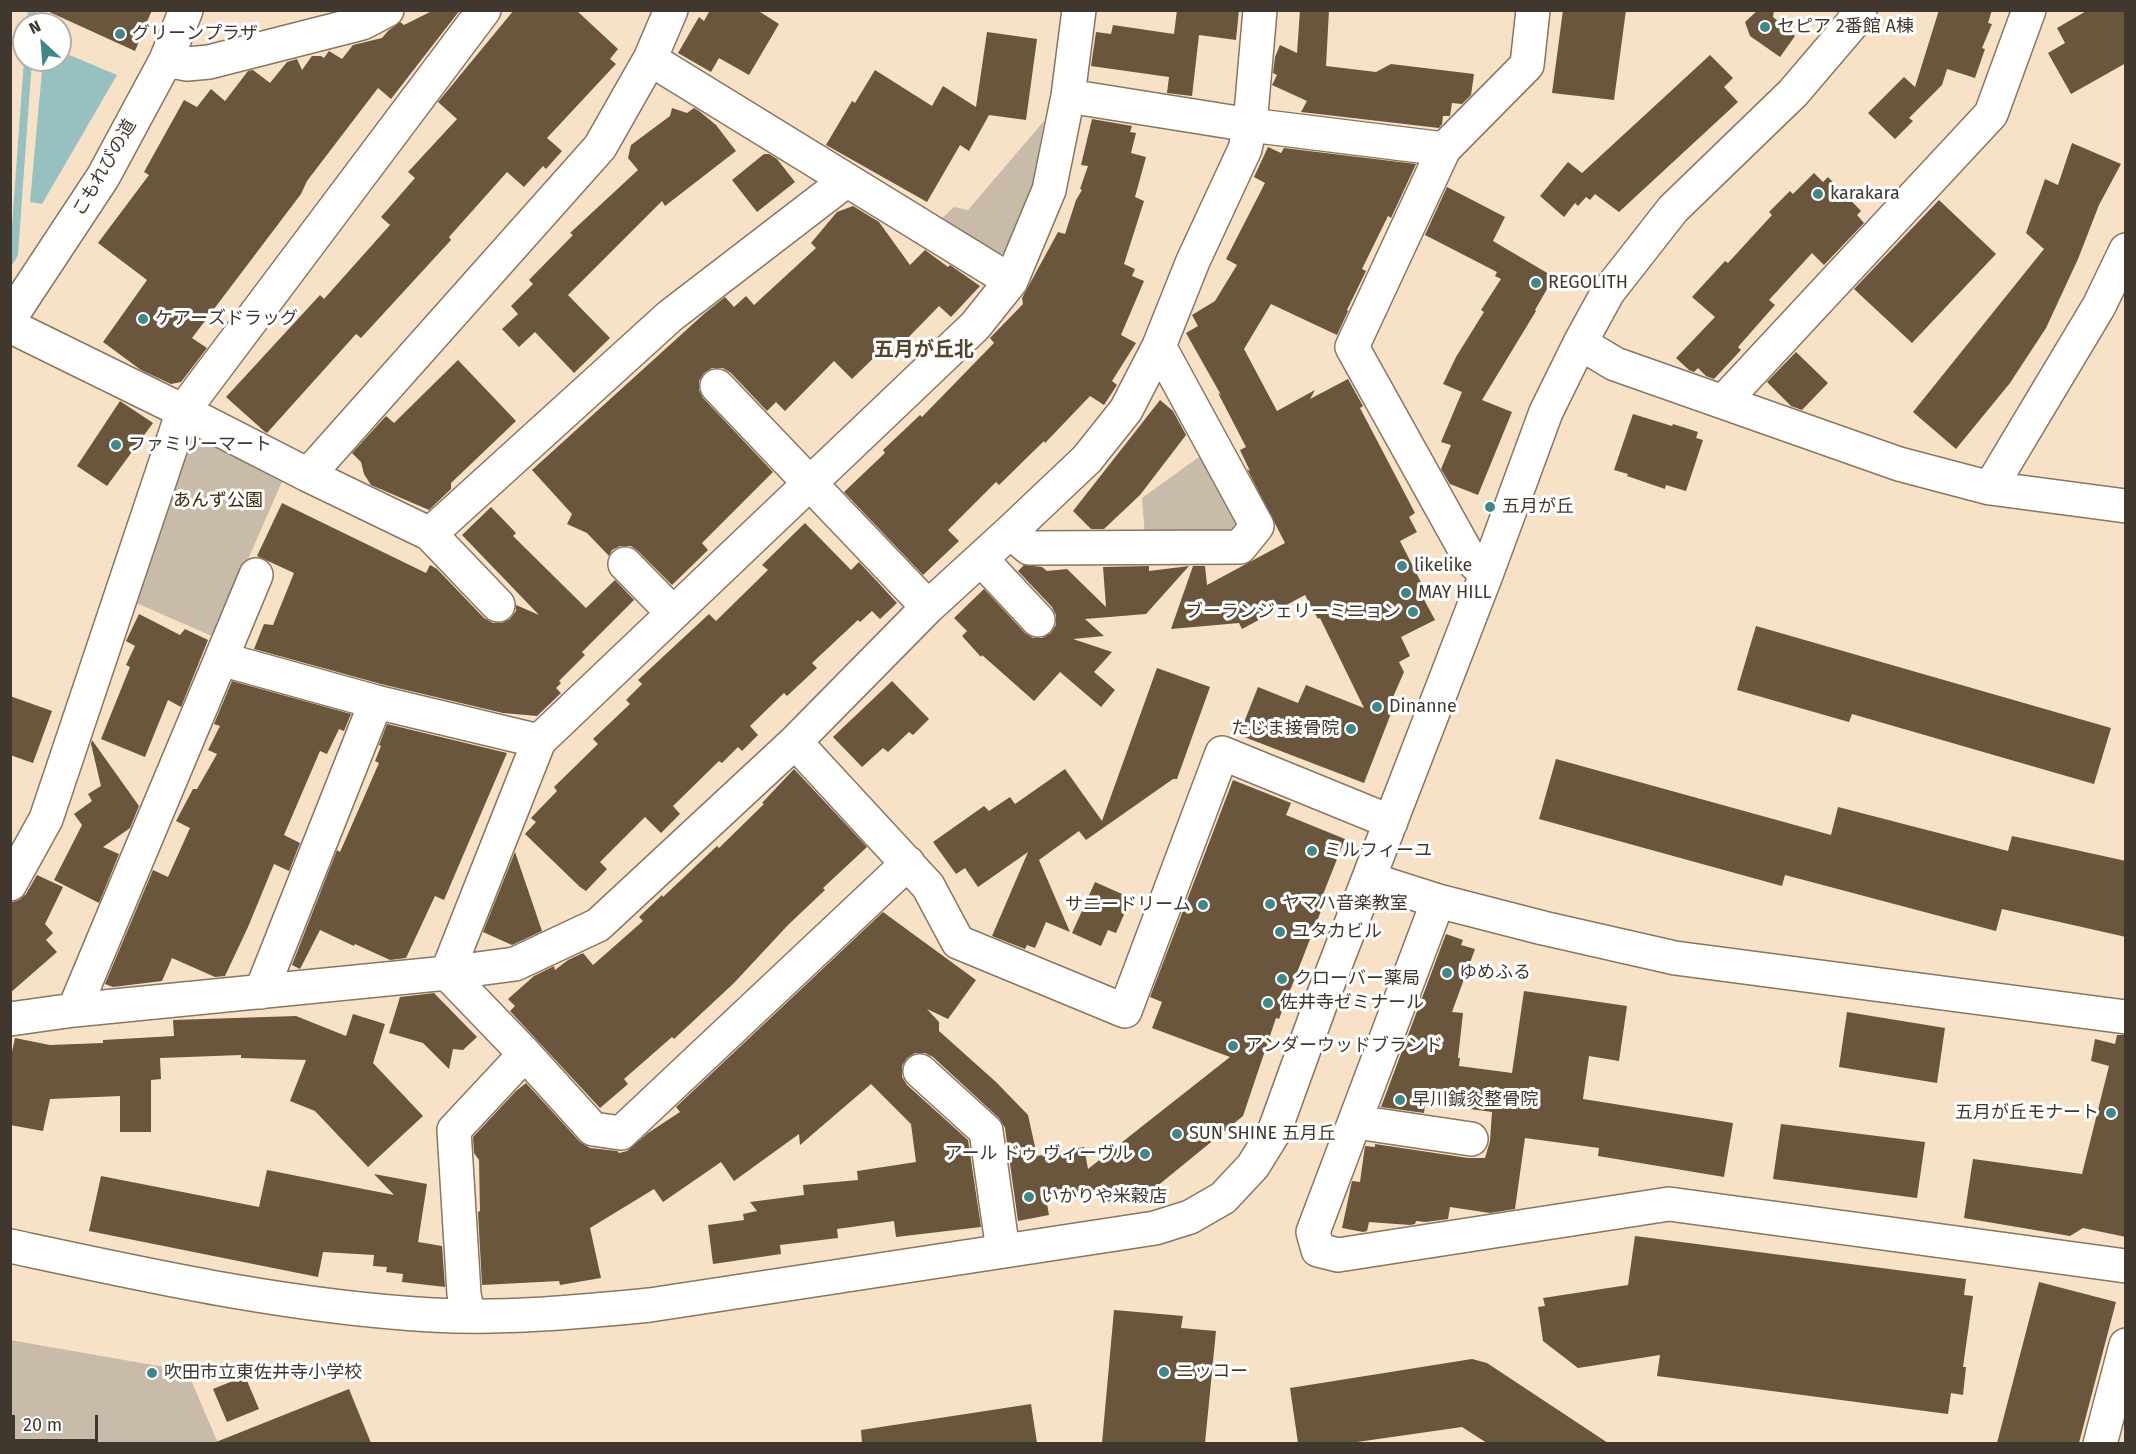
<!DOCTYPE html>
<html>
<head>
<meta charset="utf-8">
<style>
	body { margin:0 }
	#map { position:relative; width:2136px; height:1454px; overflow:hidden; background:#f7e1c7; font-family:"Fira Sans",sans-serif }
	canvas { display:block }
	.frame { position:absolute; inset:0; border:12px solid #40382e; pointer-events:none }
	.north { position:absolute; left:12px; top:12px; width:60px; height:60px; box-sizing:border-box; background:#fff; border:2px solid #b3afab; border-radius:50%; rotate:334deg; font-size:16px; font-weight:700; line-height:24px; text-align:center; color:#40382e }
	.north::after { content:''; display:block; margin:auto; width:21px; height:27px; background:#3f8788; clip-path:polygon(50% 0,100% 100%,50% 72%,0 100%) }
	.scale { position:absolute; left:12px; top:1415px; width:86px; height:27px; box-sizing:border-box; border:3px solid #40382e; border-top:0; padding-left:8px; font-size:18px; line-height:21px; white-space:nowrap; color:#40382e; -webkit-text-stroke:4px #fff; paint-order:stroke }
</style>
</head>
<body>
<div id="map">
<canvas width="2136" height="1454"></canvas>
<div class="frame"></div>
<div class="north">N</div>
<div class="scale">20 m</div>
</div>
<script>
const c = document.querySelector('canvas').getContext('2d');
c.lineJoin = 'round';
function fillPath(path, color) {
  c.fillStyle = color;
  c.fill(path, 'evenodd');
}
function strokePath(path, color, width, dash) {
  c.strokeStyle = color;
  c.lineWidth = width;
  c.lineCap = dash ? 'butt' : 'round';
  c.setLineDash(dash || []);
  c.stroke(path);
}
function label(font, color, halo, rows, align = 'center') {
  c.font = font + ' "Fira Sans","Noto Sans JP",sans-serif';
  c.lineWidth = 6;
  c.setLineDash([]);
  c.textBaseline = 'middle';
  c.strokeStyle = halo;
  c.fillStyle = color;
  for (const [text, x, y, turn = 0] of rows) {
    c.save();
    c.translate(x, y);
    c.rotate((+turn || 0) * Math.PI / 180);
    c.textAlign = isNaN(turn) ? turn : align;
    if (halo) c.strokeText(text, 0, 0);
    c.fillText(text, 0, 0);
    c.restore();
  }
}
fillPath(new Path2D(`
	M1044,121L1030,204L1009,252L993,255L938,222L954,207L968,210Z
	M199,435L284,477L214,637L134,602L184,441Z
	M1210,449L1249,521L1237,536H1145L1142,498Z
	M10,1340L187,1371L218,1443H11Z`), '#c9bbaa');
fillPath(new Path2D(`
	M60,51L117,75L42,204L30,202L43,60H60Z`), '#97c1c1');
strokePath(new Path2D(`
	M31,24L32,10
	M10,261L14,254L28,60`), '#97c1c1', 8);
fillPath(new Path2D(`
	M45,10H152L135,51Z
	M434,10H460L391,99L378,88L307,181L301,194L192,338L207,348L181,382L171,384L141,370L103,342L147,280L98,243L149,175L144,172L184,100L197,107L211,89L225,101L248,71L253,70L270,83L287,62L297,59L302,70L312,56H321L324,58L329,51L342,59L353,45L382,38L388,31L400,22L404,25Z
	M514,10H576L618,49L610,59L616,64L547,138L562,151L546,169L543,166L524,187L507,172L449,237L451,240L361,338L356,334L267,433L264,431L226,397L320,295L324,299L390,225L381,217L415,178L408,172L457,119L438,102Z
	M710,10H757L779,24L749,75L719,58L711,72L678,53L699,17L704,21Z
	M1177,10H1239L1236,40L1199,35L1192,96L1167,93L1169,77L1091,66L1096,32L1111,34L1113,25L1174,34Z
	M1300,10H1329L1326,66L1376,72L1391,64L1474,74L1471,95L1462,104L1452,103L1450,116H1443L1442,124L1439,128L1301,112L1307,101L1272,85L1277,75L1273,73L1275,57L1280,45L1297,53Z
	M1563,10H1626L1614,100L1552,93Z
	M1758,10H1774L1773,17L1795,36L1780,57L1750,36L1745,22Z
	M1939,10H1992L1988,23L1992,24L1982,48L1985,49L1975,78L1947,69L1942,85L1909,118L1913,121L1895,139L1868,113L1904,77L1915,87Z
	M2088,10H2126V63L2071,94L2048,53L2065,43L2057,28Z
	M987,32L1037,39L1026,120L989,115L969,151L960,145L927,202L826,145L852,101L855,103L875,70L932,106L943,86L976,107Z
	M1710,55L1733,78L1724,87L1738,102L1619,212L1595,194L1590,200L1586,197L1578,206L1575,203L1564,217L1540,196L1568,162L1582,173Z
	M672,108L687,113L694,108L699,111L716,125L736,151L665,206L662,201L568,295L610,338L574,373L535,332L519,347L502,329L518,314L511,306L533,284L529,280L573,235L570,233L638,170L628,158L631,145L670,116Z
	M1092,119L1132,126L1130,132L1136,133L1131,153L1146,157L1135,197L1144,201L1124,264L1135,269L1132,276L1144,281L1121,335L1136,343L1112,381L1117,385L1104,405L1090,396L1045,443L1044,441L999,485L996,482L948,530L959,541L923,575L844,492L885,453L883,450L920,415L922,417L994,343L990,338L1023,304L1022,298L1058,232L1065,234L1076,200L1082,190L1080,189L1088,166L1081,165Z
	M2072,143L2121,164L2099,205L2078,259L2046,328L2010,383L1956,449L1913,412L2044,249L2026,233L2045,179L2058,185Z
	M1268,147L1281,153L1284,148L1416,164L1391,218L1388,216L1362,269L1366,271L1347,310L1348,311L1337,335L1271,304L1244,349L1277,411L1315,390L1310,399L1348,379L1363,406L1360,408L1415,513L1409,517L1417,532L1400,541L1426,592L1421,594L1435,620L1401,637L1410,656L1399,662L1404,672L1393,697L1397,698L1364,783L1239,735L1258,687L1298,703L1306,685L1364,708L1320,618L1318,619L1305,595L1242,629L1239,623L1171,629L1193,566H1205L1207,585L1285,543L1247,469L1250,471L1240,450L1246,447L1218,393L1221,395L1186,333L1198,326L1192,315L1215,301L1237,265L1226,259L1265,183L1254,177Z
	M764,154H769L777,159L795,182L757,212L732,180Z
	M1814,173L1823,182L1828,177L1861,211L1857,215L1864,223L1824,265L1812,253L1769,300L1775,305L1738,347L1741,350L1714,379L1706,376L1698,368L1694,372L1689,370L1676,358L1715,317L1692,297L1725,261L1728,263L1772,215L1769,212L1790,191L1793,194Z
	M1447,187L1505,217L1493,241L1554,277L1535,310L1536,311L1482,400L1512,412L1478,495L1450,484L1441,469L1451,445L1441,442L1462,392L1443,384L1456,357L1484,312L1481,310L1501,279L1495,276L1497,272L1425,235Z
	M1939,200L1996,254L1912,343L1854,289Z
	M853,206L879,222L910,265L925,250L948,267L950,265L980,286L951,317L939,306L900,346L893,339L852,379L834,361L785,411L776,402L767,411L731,373L723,368H712L704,373L699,381V390L703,398L773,472L702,543L708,550L672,585L638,551L631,546H620L612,550L609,556L587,533L567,524L572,514L532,470L705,313L725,297L734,307L746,296L754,305L816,248L811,243L837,212Z
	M1796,352L1828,383L1802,410L1791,406L1767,382Z
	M458,360L516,421L451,483V489L429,510L371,485L364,474L361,462L352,453L386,416L394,423Z
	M1160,400L1173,411L1186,435L1140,495L1104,529H1091L1073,511Z
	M120,401L153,423L107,486L77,466Z
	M1633,414L1672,426L1673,424L1698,432L1696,438L1703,440L1686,491L1666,485L1665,489L1627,476L1628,474L1614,470Z
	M282,503L426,573L430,565L437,569L484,618L493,623H502L510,619L516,611V605L539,615L462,535L491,507L516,533L513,536L586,608L615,580L634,600L582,652L585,655L559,681L561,683L556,688L561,693L537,716L503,713L381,684L254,649L264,624L273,625L294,573L257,556Z
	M805,523L851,570L859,562L897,603L880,619L872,611L860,622L858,620L812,663L817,668L787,696L784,693L750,726L758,735L742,751L738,747L722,763L719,761L673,806L680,814L661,833L645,817L600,862L607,869L586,891L580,887L525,834L536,822L531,818L557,791L554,787L598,744L593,739L630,704L626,700L642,684L638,680L709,614L716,621L768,570L762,565Z
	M1024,565L1042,567L1047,571L1067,569L1106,607L1103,567L1149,566V571L1189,566L1146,614L1085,619L1104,636L1073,639L1112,652L1094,672L1115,690L1101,707L1060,672L1034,701L982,655L981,657L962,636L967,631L954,618L984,589L1025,633L1033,638H1042L1051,633L1056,625V615L1052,607L1018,571Z
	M139,614L180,635L185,629L208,640L181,707L168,700L145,757L101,739L130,667L126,665L135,646L126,641Z
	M1756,626L2111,728L2094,784L1852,714L1849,722L1737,690Z
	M1157,668L1210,687L1177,779H1173L1086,840L1079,831L1039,860L1070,932L1046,922L1035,948L1027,945L1025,949L992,936L1028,852L978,887L965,868L956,874L933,842L984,806L989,811L1010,797L1015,804L1065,769L1102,821Z
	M232,681L351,714L344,731L339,729L327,754L320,751L284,835L300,843L289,871L274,864L248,927L225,976L215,977L172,958L162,981L113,987L105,984L153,870L168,877L190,828L176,821L193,789H197L217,754L208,750L220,726L214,724Z
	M892,681L929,719L913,735L909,732L888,752L883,748L862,767L833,737Z
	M10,696L52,711L33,763L10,755Z
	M387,724L507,753L444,900L435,896L406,958L390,960L355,944L354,946L320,930L300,969L292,965L337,850L340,852L379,763L375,761L381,746L379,745Z
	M92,740L139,806L130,828L103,847L119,854L99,903L54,880L82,825L74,814L92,801L88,794L101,786L91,744Z
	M1556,759L1831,835L1838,807L2008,851L2012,836L2126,861V937L2002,909L1996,931L1785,875L1782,886L1539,819Z
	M794,769L867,847L823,888L825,890L788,925L734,983L674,1039L672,1037L624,1079L628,1084L600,1108L510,1011L515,1006L508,999L534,976L554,966L555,970L568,960L583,953L593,965L643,921L639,917L662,895L663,897L717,846L719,848L764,804L762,803Z
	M1233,780L1291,803L1286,815L1345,839L1322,897L1326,898L1279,1019L1276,1018L1243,1116L1145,1196L1105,1202L1102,1189L1046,1198L1049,1215L1018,1221L1005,1128L999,1118L933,1057L925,1053H915L907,1058L902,1066V1077L907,1085L968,1140L981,1227L896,1237L894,1221L837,1229L838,1238L780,1245L781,1254L713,1264L708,1225L744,1220L743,1214L757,1211L750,1202L804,1195L803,1185L858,1180L857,1171L916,1162L911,1124L871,1084L800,1145L799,1134L734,1181L721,1162L663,1202L654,1189L590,1228L601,1278L560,1285L559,1281L482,1285L478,1212L480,1211L479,1160L474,1153L473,1137L516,1091L526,1083L580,1142L590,1148L617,1151L619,1153L627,1151L648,1133L680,1112L676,1107L883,912L976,980L948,1019L927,1009L939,1022V1031L996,1082L1028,1115L1037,1156L1084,1147L1088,1169L1230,1057L1152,1028L1162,1002L1150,997Z
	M515,852L542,931L512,945L483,932Z
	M37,875L63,887L45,924L53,933L46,940L57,952L10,993V903L19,900L26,894Z
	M1095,882L1131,898L1116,933L1108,930L1101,946L1072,933Z
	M1446,934L1463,940L1461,945L1475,949L1452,1012L1463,1013L1458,1058H1460L1459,1066L1512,1073L1524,991L1627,1006L1619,1061L1589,1056L1583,1099L1733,1123L1724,1177L1598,1156L1599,1148L1525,1138L1515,1209L1490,1213L1450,1207L1448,1219L1426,1222L1416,1221L1415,1224L1410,1225L1369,1222L1367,1231L1363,1232L1342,1228L1352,1181L1360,1182L1365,1146L1375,1147V1144L1468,1158H1485L1490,1141L1492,1112L1425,1103L1424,1113L1381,1107Z
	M434,993L477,1037L463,1050L453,1049L449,1069L423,1043L389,1033L400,997Z
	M1847,1012L1945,1028L1937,1083L1839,1067Z
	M353,1014L385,1024L373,1063L423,1116L368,1167L315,1111L290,1101L306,1060L241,1058V1055L160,1058L161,1079L151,1080V1132H120V1096L50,1099L43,1131L10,1125V1061L15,1038L50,1045L103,1043V1040L174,1036L173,1020L296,1016L346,1036Z
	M2117,1035H2126V1237L2083,1228L2070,1236L1964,1218L1973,1159L2082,1174L2109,1066L2091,1061L2095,1039L2115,1044Z
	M1781,1124L1925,1142L1917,1198L1773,1179Z
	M267,1170L394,1195L374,1174L427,1184L418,1242L442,1246L445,1287L402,1282L403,1274L386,1272L387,1267L373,1266L374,1255L323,1252L318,1277L89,1231L101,1176L259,1207Z
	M1635,1236L1966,1279L1964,1295L1973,1296L1963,1367H1966L1963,1395L1951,1393L1948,1414L1657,1376L1660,1355L1578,1368L1543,1341L1538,1307L1545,1306L1543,1298L1628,1285Z
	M2039,1282L2116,1302L2079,1443H1997Z
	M1114,1310L1183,1316L1181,1328L1216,1331L1205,1443H1102Z
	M1472,1359L1487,1363L1608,1443H1487L1462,1427L1350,1443H1298L1290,1388Z
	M245,1376L259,1409L227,1422L213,1389Z
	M349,1389L371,1443H216V1442Z
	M1031,1404L1037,1443H862L861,1430Z`), '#69563d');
const minor = new Path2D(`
	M650,59L1011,281
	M166,60L187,64L209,62L362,23L387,10
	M1068,96L1250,125L1444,149
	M10,318L103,177L166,60L186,10
	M10,326L183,411L308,475L430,534L498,605
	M1580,343L1615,364L1899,464L1990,488L2126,506
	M717,386L928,607
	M1723,402L1991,114L2029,10
	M308,475L600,147L650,59L671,10
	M1990,488L2099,306L2126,250
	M1010,532L1029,548L1240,547L1257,526L1159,346
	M430,534L670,316L847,180
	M981,559L1038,620
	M625,564L673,613
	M1486,575L1469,557L1352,347L1444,149L1527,65L1533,10
	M221,659L256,575
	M795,742L928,886L958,942L1125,1011L1222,753L1391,822
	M908,863L621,1133L593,1129L525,1054L447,973L539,741L975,326L1011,281L1049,190L1068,96L1079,10
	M1369,879L1438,901L1543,928L1675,958L2126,1017
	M10,884L46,819L183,411L484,10
	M1438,901L1313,1232L1318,1250L1338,1255L1669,1204L2126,1266
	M261,992L376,702
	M74,1010L221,659L376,702L539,741
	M10,1019L74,1010L447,973L515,964L598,925L795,742L928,607L1010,532L1087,459L1126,410L1159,346L1193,261L1245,149L1250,125L1260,10
	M920,1071L986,1131L1003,1251
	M1356,1122L1471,1139
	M10,1246C150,1276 289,1307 432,1315C505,1319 578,1312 650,1305L1155,1228L1190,1217L1223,1198L1253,1166L1274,1132L1324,994L1486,575L1546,412L1580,343L1608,292L1673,209L1793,93L1851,25L1860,10
	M468,1315L464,1294L454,1130L525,1054
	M2100,1444L2126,1345`);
strokePath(minor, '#89765f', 36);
strokePath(minor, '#fff', 33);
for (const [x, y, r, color] of [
	[1765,27,6,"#3f8788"],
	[120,34,6,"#3f8788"],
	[1818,194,6,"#3f8788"],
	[1536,283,6,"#3f8788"],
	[143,319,6,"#3f8788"],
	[116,445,6,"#3f8788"],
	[1490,507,6,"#3f8788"],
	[1402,566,6,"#3f8788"],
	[1406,593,6,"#3f8788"],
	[1413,612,6,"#3f8788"],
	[1377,707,6,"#3f8788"],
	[1351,729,6,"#3f8788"],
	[1312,851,6,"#3f8788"],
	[1270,904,6,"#3f8788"],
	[1203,905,6,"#3f8788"],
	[1280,932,6,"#3f8788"],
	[1447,973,6,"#3f8788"],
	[1282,979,6,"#3f8788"],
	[1268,1003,6,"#3f8788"],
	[1233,1046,6,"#3f8788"],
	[1400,1100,6,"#3f8788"],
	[2111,1113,6,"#3f8788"],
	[1177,1134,6,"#3f8788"],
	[1145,1154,6,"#3f8788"],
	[1029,1197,6,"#3f8788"],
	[1164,1372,6,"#3f8788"],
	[152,1373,6,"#3f8788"]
]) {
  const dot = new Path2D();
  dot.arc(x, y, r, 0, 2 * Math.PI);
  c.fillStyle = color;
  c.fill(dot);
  strokePath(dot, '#fff', 2);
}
label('18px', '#40382e', '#fff', [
	["セピア 2番館 A棟",1777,27],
	["グリーンプラザ",132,34],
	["karakara",1830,194],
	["REGOLITH",1548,283],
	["ケアーズドラッグ",155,319],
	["ファミリーマート",128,445],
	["五月が丘",1502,507],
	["likelike",1414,566],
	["MAY HILL",1418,593],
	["ブーランジェリーミニョン",1401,612,"right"],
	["Dinanne",1389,707],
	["たじま接骨院",1339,729,"right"],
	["ミルフィーユ",1324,851],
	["ヤマハ音楽教室",1282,904],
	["サニードリーム",1191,905,"right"],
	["ユタカビル",1292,932],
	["ゆめふる",1459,973],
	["クローバー薬局",1294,979],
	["佐井寺ゼミナール",1280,1003],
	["アンダーウッドブランド",1245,1046],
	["早川鍼灸整骨院",1412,1100],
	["五月が丘モナート",2099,1113,"right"],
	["SUN SHINE 五月丘",1189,1134],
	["アール ドゥ ヴィーヴル",1133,1154,"right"],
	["いかりや米穀店",1041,1197],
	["ニッコー",1176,1372],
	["吹田市立東佐井寺小学校",164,1373]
], 'left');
label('18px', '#40382e', '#fff', [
	["こもれびの道",105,168,-60]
]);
label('18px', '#3e2602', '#fff', [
	["あんず公園",218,501]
]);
label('bold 20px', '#55432d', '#fff', [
	["五月が丘北",924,350]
]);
</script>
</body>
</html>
